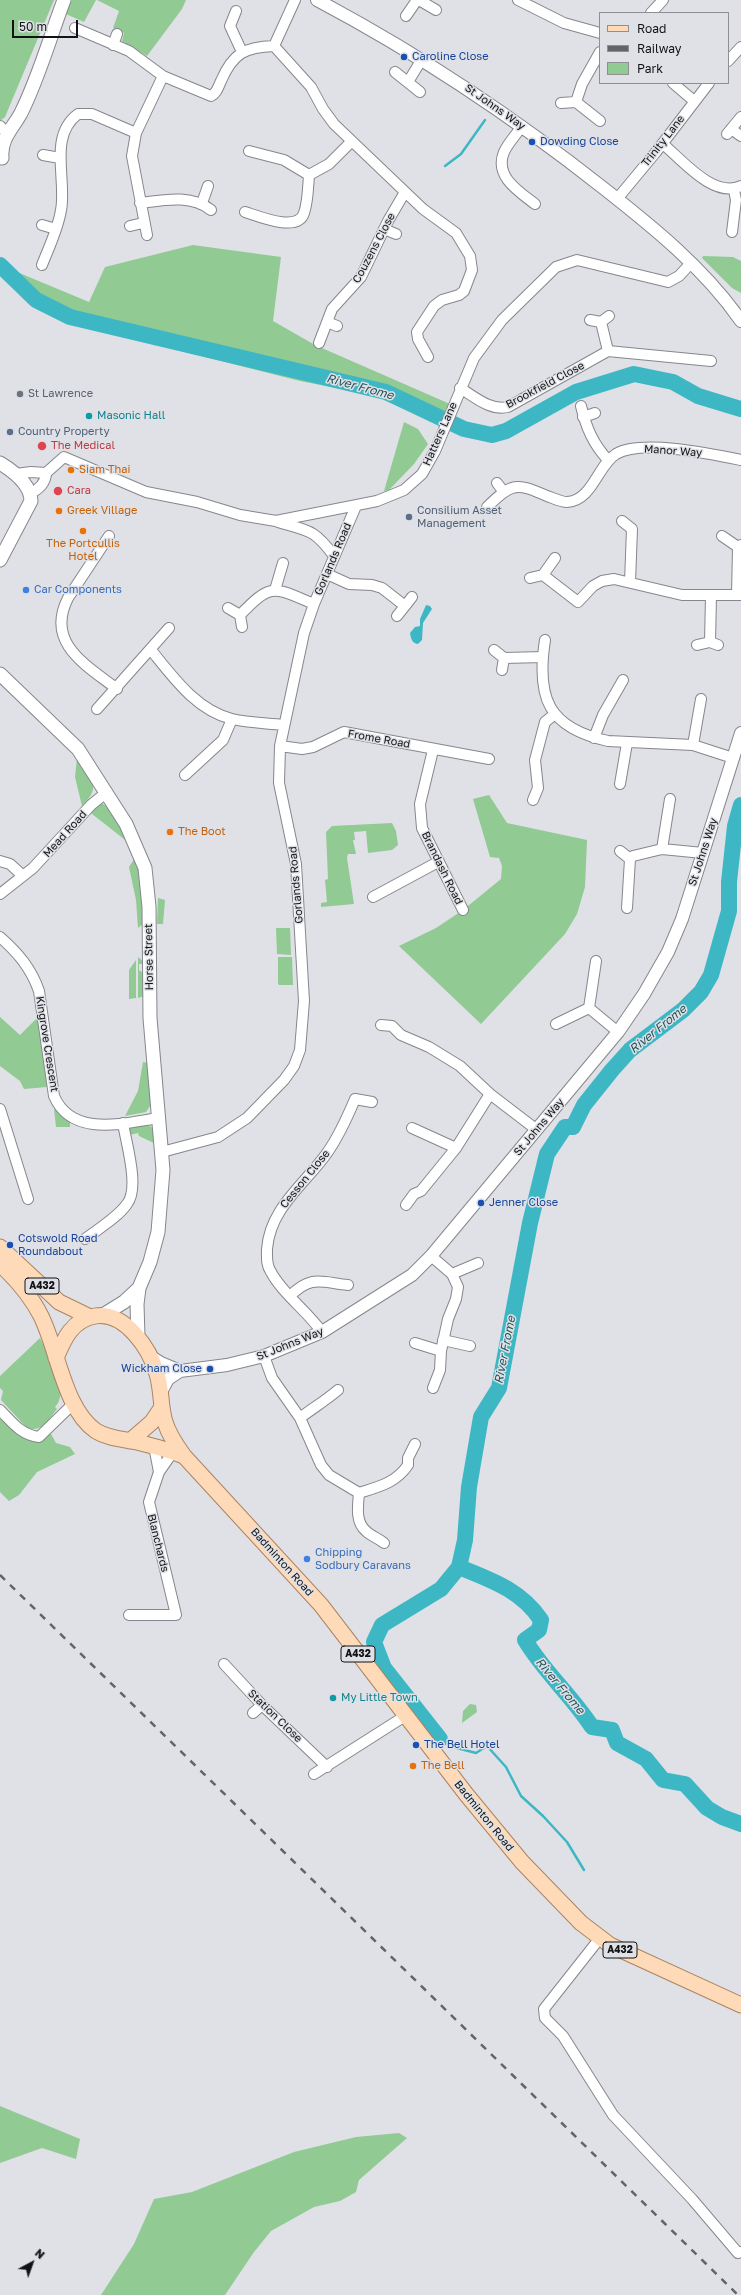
<!DOCTYPE html>
<html>
<head>
<meta charset="utf-8">
<style>
	body { margin:0 }
	#map { position:relative; width:741px; height:2295px; overflow:hidden; background:#dfe1e6; font-family:"Golos Text",sans-serif }
	canvas { display:block }
	.legend { position:absolute; left:599px; top:12px; width:130px; height:72px; box-sizing:border-box; background:#dfe1e6; border:1px solid #8d8f92; margin:0; padding:5px 7px; list-style:none; font-size:12px; color:#121315 }
	.legend li { display:flex; align-items:center; gap:8px; height:20px }
	.legend b { width:20px; border:1px solid #8d8f92 }
	.north { position:absolute; left:12px; top:2243px; width:40px; height:40px; -webkit-text-stroke:3px #dfe1e6; paint-order:stroke; rotate:41deg; font-size:11px; font-weight:700; line-height:16px; text-align:center; color:#121315 }
	.north::after { content:''; display:block; margin:auto; width:14px; height:18px; background:#121315; clip-path:polygon(50% 0,100% 100%,50% 72%,0 100%) }
	.scale { position:absolute; left:12px; top:20px; width:66px; height:18px; box-sizing:border-box; border:2px solid #121315; border-top:0; padding-left:5px; font-size:12px; line-height:14px; white-space:nowrap; color:#121315; -webkit-text-stroke:3px #dfe1e6; paint-order:stroke }
</style>
</head>
<body>
<div id="map">
<canvas width="741" height="2295"></canvas>
<ul class="legend">
<li><b style="height:5px;background:#fedab9"></b>Road</li>
<li><b style="height:5px;background:#636467"></b>Railway</li>
<li><b style="height:11px;background:#91ca93"></b>Park</li>
</ul>
<div class="north">N</div>
<div class="scale">50 m</div>
</div>
<script>
const c = document.querySelector('canvas').getContext('2d');
c.lineJoin = 'round';
function fillPath(path, color) {
  c.fillStyle = color;
  c.fill(path, 'evenodd');
}
function strokePath(path, color, width, dash) {
  c.strokeStyle = color;
  c.lineWidth = width;
  c.lineCap = dash ? 'butt' : 'round';
  c.setLineDash(dash || []);
  c.stroke(path);
}
function label(font, color, halo, rows, align = 'center') {
  c.font = font + ' "Golos Text",sans-serif';
  c.lineWidth = 3;
  c.setLineDash([]);
  c.textBaseline = 'middle';
  c.strokeStyle = halo;
  c.fillStyle = color;
  for (const [text, x, y, turn = 0] of rows) {
    c.save();
    c.translate(x, y);
    c.rotate((+turn || 0) * Math.PI / 180);
    c.textAlign = isNaN(turn) ? turn : align;
    if (halo) c.strokeText(text, 0, 0);
    c.fillText(text, 0, 0);
    c.restore();
  }
}
fillPath(new Path2D(`
	M0,0H54L5,117L0,121Z
	M72,0H96L84,22L66,14Z
	M97,0H186L182,9L147,56L122,41L124,33L113,28L119,11Z
	M193,245L281,257L273,321L315,345L450,404L442,424L372,395L300,381L70,323L34,303L10,280L17,272L89,302L105,267Z
	M703,256L733,257L741,261V293L732,288L702,258Z
	M404,422L418,429L428,444L414,464L389,490L384,491Z
	M77,758C91,778 103,785 82,806L75,777Z
	M489,795L507,823L587,840L585,887L577,914L565,934L481,1024L399,946L436,928L463,910L501,879L502,866L499,858L490,857L473,799Z
	M101,803L108,807L129,843L87,810Z
	M392,823L396,831L398,845L392,850L368,853L366,831L354,832L355,840H353L356,854H348L347,858L354,904L321,907V903L327,902L325,880L328,879L326,832L332,826Z
	M136,856L142,887L143,924L138,928L136,900L129,867Z
	M158,898L165,900L163,924H157Z
	M276,928H290L291,955L277,954Z
	M138,957L143,961V964H139V970L143,973L144,996L138,998Z
	M278,957H292L293,985H279L278,983Z
	M136,960V998L129,999V970Z
	M39,1016L47,1087L24,1089L20,1081L0,1066V1017L20,1035Z
	M143,1062L149,1063L152,1103L146,1112L125,1116L138,1091Z
	M54,1109L70,1120V1127H56Z
	M144,1123L153,1128L156,1144L139,1136L138,1133L129,1135V1127Z
	M40,1338C48,1356 71,1392 55,1407L57,1409C48,1420 42,1433 27,1428L1,1400L3,1391L0,1388V1376Z
	M0,1416C17,1432 27,1450 51,1434L56,1443L70,1447L75,1454L37,1472L19,1495L9,1501L0,1492Z
	M470,1704L476,1705L477,1712L462,1723L463,1711Z
	M0,2106L80,2139L76,2159L42,2148L0,2163Z
	M399,2133L407,2138L359,2180L356,2192L340,2201L314,2207L271,2231L254,2252L225,2295H101L134,2244L154,2199L192,2192L294,2152L356,2137Z`), '#91ca93');
fillPath(new Path2D(`
	M426,605L430,606L432,609L423,623L422,640L418,644C412,643 411,639 410,633L415,627L420,626V619Z`), '#3eb7c5');
strokePath(new Path2D(`
	M445,166L461,154L485,120
	M440,1739L445,1744
	M453,1747L476,1753L487,1746L506,1767L521,1796L543,1816L567,1842L584,1870`), '#3eb7c5', 2.5);
strokePath(new Path2D(`
	M0,265L36,300L70,317L386,392L464,429L492,435L506,431L576,392L634,374L673,382L698,396L741,409
	M741,805L735,826L729,882V911L711,975L701,992L683,1010L630,1050L612,1070L584,1105L573,1127H565L547,1154L530,1223L499,1388L481,1417L469,1487L465,1540L459,1567C491,1580 521,1590 541,1620L539,1630L525,1640C544,1672 572,1696 592,1727L612,1730L617,1743L646,1759L663,1780L685,1784L707,1808L722,1817L741,1824
	M440,1739L384,1668L374,1642L382,1625L441,1589L459,1567`), '#3eb7c5', 16);
const minor = new Path2D(`
	M419,0L436,10
	M518,0L564,23L600,33
	M236,11L230,26L242,52
	M651,13L663,0
	M406,16L417,0
	M75,28L129,51L163,76L211,96C217,93 218,87 221,81C233,53 245,47 274,46L311,87L323,109L334,124L423,209L456,233L470,256L472,270L464,291L459,295L442,300L434,306L417,332L418,339L428,357
	M113,45L117,34
	M274,46L295,0
	M728,61L741,47
	M395,72L420,92
	M408,82L422,59
	M673,83L694,101
	M576,102L582,84L600,52
	M561,103L576,102L600,121
	M0,126L7,133
	M522,126C516,135 508,143 504,152C494,176 518,191 535,204
	M731,129L741,136
	M727,134L741,117
	M663,144C682,160 714,199 741,186
	M249,151L284,160L309,175
	M43,155L60,158
	M617,199L656,152L709,83
	M140,203C164,200 191,194 211,210
	M202,203L208,186
	M245,212C258,216 298,233 304,213C308,202 308,187 309,175L329,164L351,142
	M42,225L56,229
	M130,226L143,223
	M384,229L396,234
	M732,232L736,200L734,190
	M147,235L132,156L136,133L163,76
	M42,265C49,247 58,229 61,210C67,180 48,136 78,114H92L136,133
	M590,320L601,322L609,316
	M327,322L337,326
	M601,322L608,351
	M319,343L332,309L361,277L388,221L405,192
	M460,388C475,397 490,411 508,407L608,351L711,361
	M581,406C586,427 593,444 608,460
	M583,417L595,413
	M16,474L31,472L46,473
	M497,483L503,491
	M30,493C39,490 46,482 46,473L64,457L146,492L197,502L240,515L276,521L377,501L404,490L422,474L435,451L474,358L502,320L556,267L577,260L668,282L679,276L691,263
	M487,507C512,483 516,482 547,496C553,498 561,502 567,502C593,500 597,466 616,454C641,439 712,454 741,460
	M622,521L632,529L630,582
	M278,522C309,531 314,529 334,556
	M109,536L68,598C45,643 86,665 117,689
	M722,536L738,547L741,545
	M327,574L349,584L372,585L382,588L405,606L412,597
	M543,575L578,602L593,586L602,581L614,579L682,595H741
	M530,578L543,575L555,558
	M275,590L283,563
	M737,595L738,547
	M711,596L710,642L718,645
	M228,608L240,615
	M397,616L405,606
	M242,627L240,615C272,582 273,587 314,604
	M545,640C536,698 548,728 608,741L693,745L733,758
	M697,645L710,642
	M151,650C173,677 196,710 232,719C248,723 267,723 284,725
	M494,650L504,658L502,670
	M504,658L543,657
	M97,709L169,628
	M594,738L603,715L623,680
	M693,745L701,699
	M280,746L302,749L313,747L344,732L489,759
	M433,750L420,804L422,828L463,910
	M185,775L223,740L232,719
	M620,784L627,743
	M533,800L538,788L535,760L545,722L555,714
	M662,849L670,799
	M620,851L630,859
	M0,861L10,864L22,875
	M0,894L33,868L91,805L107,792
	M373,897L438,862
	M627,908L630,859L633,856L662,849L703,853
	M0,937C18,953 31,968 39,991L54,1096C72,1138 124,1123 159,1118
	M589,1008L596,961
	M556,1024L589,1008L618,1032
	M381,1025L392,1026L401,1035L429,1047L460,1066L490,1094L537,1130
	M0,1109L28,1199
	M412,1128L456,1148
	M162,1152L218,1137L247,1118L284,1080L294,1066L300,1050L304,1001L296,864L279,783L280,746L304,633L314,604L356,506
	M406,1205L414,1194L421,1191L456,1148L490,1094
	M85,1239C98,1229 117,1218 127,1204C140,1188 126,1143 123,1123
	M431,1256L452,1274L458,1287L456,1299L448,1319L441,1351L440,1370L433,1388
	M452,1274L478,1263
	M290,1296C311,1275 320,1282 348,1285
	M322,1332C307,1311 282,1293 271,1272C266,1265 267,1257 267,1249C270,1208 305,1184 327,1153C339,1136 347,1118 355,1099L372,1102
	M443,1340L470,1346
	M415,1343L441,1351
	M264,1356L272,1378L300,1418L321,1465L329,1475L359,1493C378,1487 396,1483 408,1465V1458L415,1444
	M0,1410C12,1422 21,1435 39,1437L74,1403
	M300,1418C313,1408 325,1401 338,1390
	M154,1446L159,1472
	M359,1493C358,1505 355,1522 366,1531C371,1536 378,1538 384,1543
	M129,1615H176L149,1502L159,1472L173,1452V1446
	M224,1664L262,1705L327,1767
	M253,1713L262,1705
	M314,1774L405,1716
	M600,1938L544,2009L545,2018L563,2036L613,2115L692,2199L738,2253L741,2252`);
const tertiary = new Path2D(`
	M317,0C419,54 512,116 602,187C653,227 704,268 741,321
	M148,1355L161,1363L180,1371
	M161,1392L168,1379L180,1371L227,1365L264,1356L322,1332L412,1275L431,1256L618,1032L644,994L668,952L682,919L741,733`);
const secondary = new Path2D(`
	M2,158C0,139 13,128 21,113C39,77 50,37 64,0
	M0,463C13,471 31,484 31,501L0,560
	M0,674L78,749L126,824L145,868L149,907L150,1018L163,1170L158,1232L150,1262L139,1288L137,1304L138,1337
	M103,1315L124,1302L139,1288`);
const primary = new Path2D(`
	M0,1247L59,1302L90,1317
	M0,1264C16,1279 31,1296 41,1316C58,1350 64,1409 96,1431C109,1439 123,1439 137,1442C153,1446 169,1450 184,1456
	M56,1358C64,1339 72,1320 95,1316C125,1311 150,1349 157,1374C162,1390 160,1406 165,1422C169,1435 176,1445 184,1456L321,1605L466,1794L522,1862L581,1923L610,1945L741,2005
	M130,1441L152,1422L162,1407`);
strokePath(minor, '#85878c', 12);
strokePath(tertiary, '#85878c', 14);
strokePath(secondary, '#85878c', 15);
strokePath(primary, '#ab8462', 17);
strokePath(minor, '#fff', 10);
strokePath(tertiary, '#fff', 12);
strokePath(secondary, '#fff', 13);
strokePath(primary, '#fedab9', 15);
strokePath(new Path2D(`
	M0,1575L738,2295`), '#636467', 2.5, [7, 7]);
for (const [x, y, r, color] of [
	[404,57,4,"#1a4fb4"],
	[532,142,4,"#1a4fb4"],
	[20,394,4,"#6b7280"],
	[89,416,4,"#0f9aa8"],
	[10,432,4,"#5c6f8a"],
	[42,446,5,"#e0444e"],
	[71,470,4,"#e8710a"],
	[58,491,5,"#e0444e"],
	[59,511,4,"#e8710a"],
	[409,517,4,"#5c6f8a"],
	[83,531,4,"#e8710a"],
	[26,590,4,"#3f7fe0"],
	[170,832,4,"#e8710a"],
	[481,1203,4,"#1a4fb4"],
	[10,1245,4,"#1a4fb4"],
	[210,1369,4,"#1a4fb4"],
	[307,1559,4,"#3f7fe0"],
	[333,1698,4,"#0f9aa8"],
	[416,1745,4,"#1a4fb4"],
	[413,1766,4,"#e8710a"]
]) {
  const dot = new Path2D();
  dot.arc(x, y, r, 0, 2 * Math.PI);
  c.fillStyle = color;
  c.fill(dot);
  strokePath(dot, '#dfe1e6', 1.5);
}
for (const [x, y, w] of [
	[42,1286,34],
	[358,1654,34],
	[620,1950,34]
]) {
  const box = new Path2D();
  box.roundRect(x - w / 2, y - 8, w, 16, 3);
  c.fillStyle = '#dfe1e6';
  c.fill(box);
  strokePath(box, '#121315', 1);
}
label('bold 10px', '#121315', null, [
	["A432",42,1286],
	["A432",358,1654],
	["A432",620,1950]
]);
label('11px', '#164399', '#dfe1e6', [
	["Caroline Close",412,57],
	["Dowding Close",540,142],
	["Jenner Close",489,1203],
	["Cotswold Road",18,1239],
	["Roundabout",18,1252],
	["Wickham Close",202,1369,"right"],
	["The Bell Hotel",424,1745]
], 'left');
label('11px', '#121315', '#dfe1e6', [
	["St Johns Way",495,107,35],
	["Trinity Lane",663,141,-52],
	["Couzens Close",374,248,-62],
	["Brookfield Close",545,385,-28],
	["Hatters Lane",440,434,-66],
	["Manor Way",673,451,4],
	["Gorlands Road",333,559,-67],
	["Frome Road",379,739,10],
	["Mead Road",65,834,-48],
	["St Johns Way",703,852,-72],
	["Brandash Road",442,868,64],
	["Gorlands Road",296,885,-95],
	["Horse Street",149,957,-91],
	["Kingrove Crescent",47,1044,81],
	["St Johns Way",539,1127,-50],
	["Cesson Close",305,1179,-51],
	["St Johns Way",290,1344,-22],
	["Blanchards",158,1543,76],
	["Badminton Road",282,1562,48],
	["Station Close",275,1716,44],
	["Badminton Road",484,1816,51]
]);
label('11px', '#5b616d', '#dfe1e6', [
	["St Lawrence",28,394]
], 'left');
label('11px', '#0d838f', '#dfe1e6', [
	["Masonic Hall",97,416],
	["My Little Town",341,1698]
], 'left');
label('11px', '#4e5e75', '#dfe1e6', [
	["Country Property",18,432],
	["Consilium Asset",417,511],
	["Management",417,524]
], 'left');
label('11px', '#be3a42', '#dfe1e6', [
	["The Medical",51,446],
	["Cara",67,491]
], 'left');
label('11px', '#c56008', '#dfe1e6', [
	["Siam Thai",79,470],
	["Greek Village",67,511],
	["The Portcullis",83,544,"center"],
	["Hotel",83,557,"center"],
	["The Boot",178,832],
	["The Bell",421,1766]
], 'left');
label('11px', '#366cbe', '#dfe1e6', [
	["Car Components",34,590],
	["Chipping",315,1553],
	["Sodbury Caravans",315,1566]
], 'left');
label('italic 12px', '#22545a', '#dfe1e6', [
	["River Frome",360,387,15],
	["River Frome",658,1029,-39],
	["River Frome",505,1350,-79],
	["River Frome",560,1686,50]
]);
</script>
</body>
</html>
